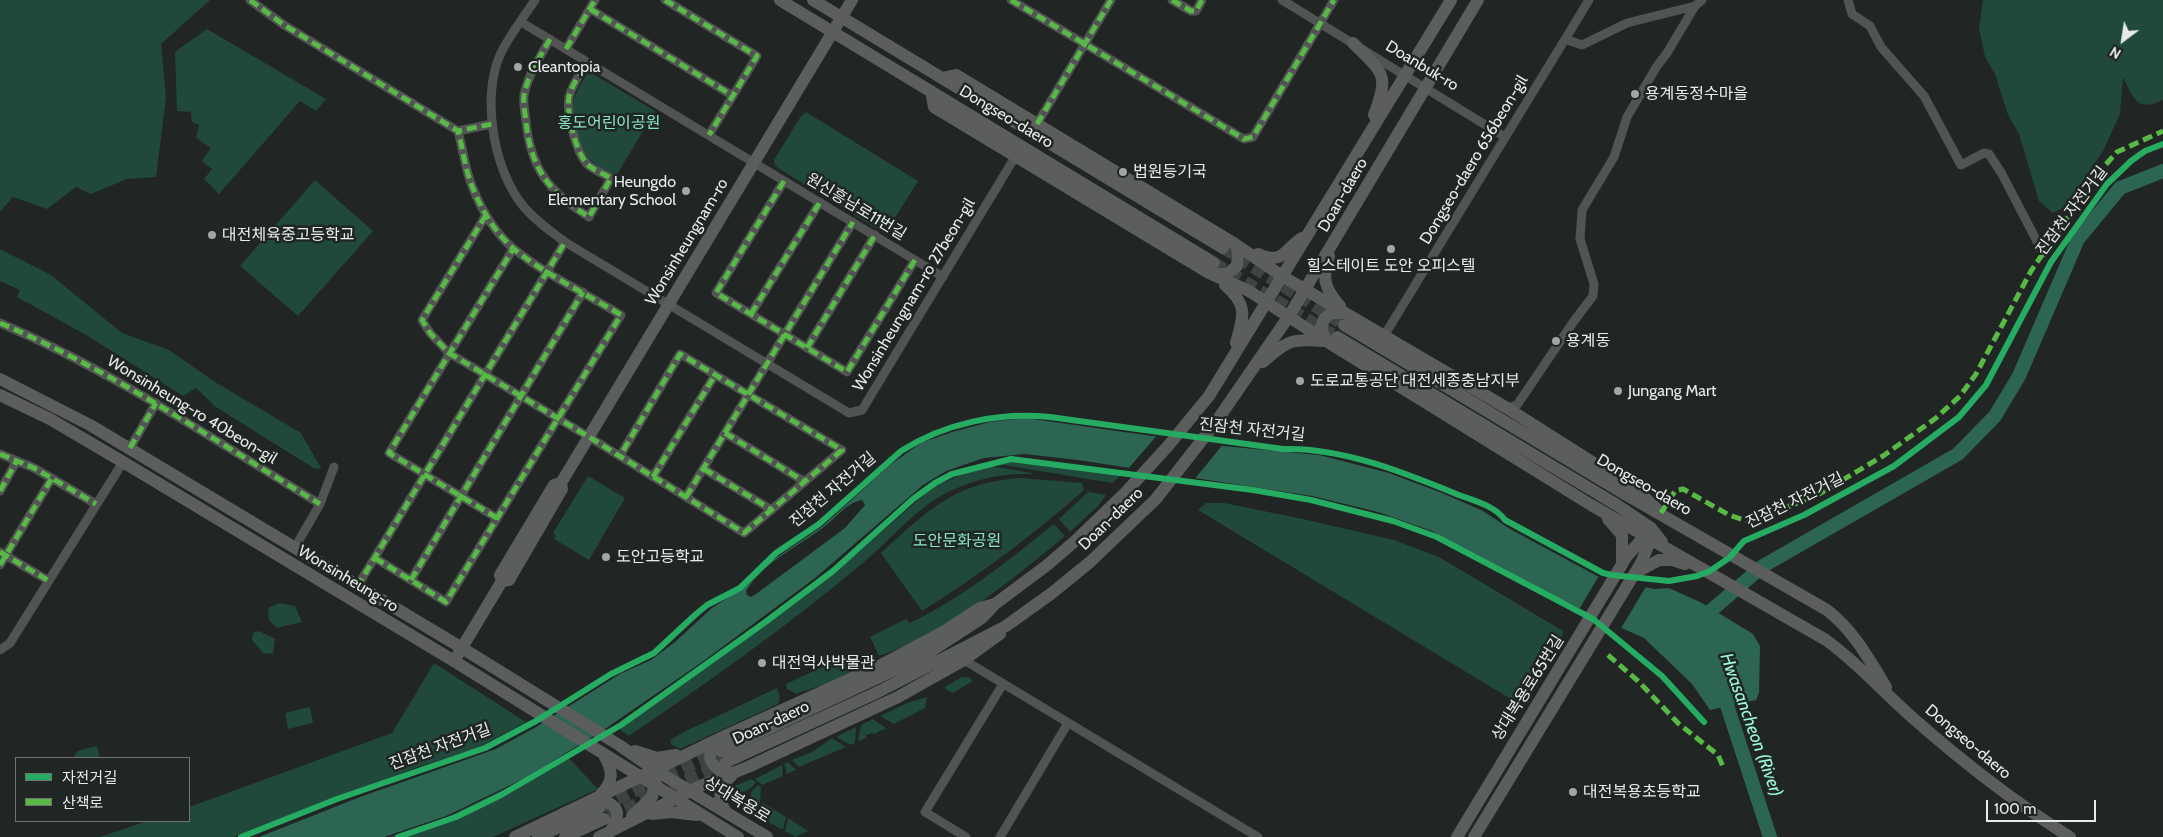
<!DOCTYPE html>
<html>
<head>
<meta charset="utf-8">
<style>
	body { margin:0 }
	#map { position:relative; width:2163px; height:837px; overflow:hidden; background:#212523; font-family:Cabin,"Noto Sans KR",sans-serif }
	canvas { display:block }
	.legend { position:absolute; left:15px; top:757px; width:175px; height:65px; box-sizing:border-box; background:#202624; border:1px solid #707573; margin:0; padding:6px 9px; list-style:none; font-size:15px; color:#e7ebe9 }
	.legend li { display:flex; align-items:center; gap:10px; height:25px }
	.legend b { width:25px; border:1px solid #707573 }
	.north { position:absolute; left:2098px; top:15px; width:50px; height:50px; -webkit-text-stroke:4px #202624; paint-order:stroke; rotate:211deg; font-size:14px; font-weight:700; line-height:20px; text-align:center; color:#e7ebe9 }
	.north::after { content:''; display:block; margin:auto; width:18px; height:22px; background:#e7ebe9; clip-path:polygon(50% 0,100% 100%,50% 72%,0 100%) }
	.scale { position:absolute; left:1986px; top:800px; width:110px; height:22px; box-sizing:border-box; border:2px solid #e7ebe9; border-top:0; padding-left:6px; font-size:15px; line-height:18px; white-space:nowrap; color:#e7ebe9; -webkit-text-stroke:4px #202624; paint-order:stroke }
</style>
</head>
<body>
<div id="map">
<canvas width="2163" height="837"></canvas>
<ul class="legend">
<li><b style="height:6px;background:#26ab63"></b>자전거길</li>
<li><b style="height:6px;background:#58b947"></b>산책로</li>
</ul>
<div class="north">N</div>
<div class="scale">100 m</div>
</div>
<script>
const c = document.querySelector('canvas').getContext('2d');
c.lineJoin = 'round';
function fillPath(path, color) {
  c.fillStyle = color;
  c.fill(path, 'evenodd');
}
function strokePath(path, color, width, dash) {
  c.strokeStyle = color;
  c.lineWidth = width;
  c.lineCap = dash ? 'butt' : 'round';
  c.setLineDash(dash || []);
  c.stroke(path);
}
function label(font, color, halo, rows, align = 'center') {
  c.font = font + ' Cabin,"Noto Sans KR",sans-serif';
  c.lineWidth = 5;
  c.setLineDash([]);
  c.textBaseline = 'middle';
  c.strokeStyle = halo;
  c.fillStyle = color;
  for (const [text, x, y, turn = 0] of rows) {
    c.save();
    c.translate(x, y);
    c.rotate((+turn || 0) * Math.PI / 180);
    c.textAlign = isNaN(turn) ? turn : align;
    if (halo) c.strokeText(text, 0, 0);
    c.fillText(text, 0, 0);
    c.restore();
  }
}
fillPath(new Path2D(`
	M0,0H210L161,44L166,97L156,177L127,179L91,194L76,187L47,209L13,197L0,212Z
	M1983,0H2163V100C2136,113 2133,97 2123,77L2120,114L2103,151L2065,207L2053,213L2039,201L2019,134L2008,115L1995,74L1985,57L1979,28Z
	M207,29L326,99L316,111L300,101L219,194L204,179L212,169L202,161L211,148L196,138L199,125L192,122L191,112L177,111L175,52Z
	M588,71L655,111L615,178C589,162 582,156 575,125C573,116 571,108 574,99C577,89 584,80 588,71Z
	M806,112L918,181L885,234L775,166L774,160L801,116Z
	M315,180L373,231L298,316L240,266Z
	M0,249L51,275L122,333L169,350L215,382L301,433L321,468L315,469L216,407L196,388L183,396L88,336L17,297L20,290L0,281Z
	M1007,461L1045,463L1122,474L1112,483L998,464Z
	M990,466L1032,473V474C999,473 970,480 941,496C910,514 886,545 858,567C785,628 707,683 629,736L618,728L785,611L854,556L933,487L973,470Z
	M588,476L625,498L589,560L554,539L556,536L553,533Z
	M1020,478L1082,483L1084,490C1033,535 980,575 922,611L881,553C927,511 955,482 1020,478Z
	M1088,492L1106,495L1099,505L1070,532L1059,519Z
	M1206,503H1224L1303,519L1394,540L1439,557L1563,631L1560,646L1524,707L1198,510Z
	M1054,524L1065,536C1009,582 950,632 879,656L870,637L906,619L910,623C962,598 1009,560 1054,524Z
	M280,603L295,606L302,622L277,628L269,620L268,608Z
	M259,631L275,639L273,654L263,653L252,640L253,633Z
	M854,652L863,665C851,673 837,681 823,685C814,688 806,690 797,694L787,689L786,684Z
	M434,663L526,722L475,749L418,767L233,837H100L147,821H189V807L392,733Z
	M962,677H968L973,681L953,693L945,689L946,686Z
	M777,688L780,697L778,704L680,749L671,744L670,740L686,731Z
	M927,697L925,708L894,724L880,716L907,703Z
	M310,707L313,723L288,729L285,713Z
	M873,719L886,728L874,734L872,733L866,735V738L860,741L858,740L861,725Z
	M856,727L855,743L851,745L836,737Z
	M832,738L846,747L799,767L792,760L812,752Z
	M97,746L100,758H73L78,751Z
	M566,755L598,789L493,837H389L441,820L523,780Z
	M788,762L796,770L787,774L784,764Z
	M782,765L783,776L762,785L755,779Z
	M751,779L756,782C750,791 744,793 734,792L735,786Z
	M758,785L761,787L760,802L756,804L751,798V792Z
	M734,796C743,796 748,797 754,805L753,807C745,808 737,803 734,796Z
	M763,803L786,817L783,829H781L753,813V810Z
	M788,818L808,831L795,837L785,831Z`), '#20483b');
fillPath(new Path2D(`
	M1025,418L1223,446L1319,455L1389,473L1442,493L1483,511L1510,529L1597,576L1654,589L1669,588L1702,603L1753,634L1760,646L1759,693L1756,700L1710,710L1692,684L1644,638L1601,619L1559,598L1432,531L1378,512L1312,496L1078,460L1024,454L984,458L946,471L923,485L815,578L705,660L602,731L525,778L446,816L384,837H259L360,797L496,749L536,727L620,674L651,660L675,642L712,608L749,584L767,564L823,526L890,465L921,443L952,432L990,422ZM862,500L865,505L845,528L756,594L751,597L747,595L746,591C764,562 794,549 821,529C835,520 845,503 862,500Z`), '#2d6553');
fillPath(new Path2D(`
	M1159,433L1224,443L1194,480L1127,470Z
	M1600,574L1647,585L1620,630L1578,611Z`), '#212523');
strokePath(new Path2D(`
	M1700,620L1763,566L1958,454L1995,416L2019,376L2078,239L2120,188L2163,171
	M1722,690L1770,837`), '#2d6553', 14);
strokePath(new Path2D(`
	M1223,248L1344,325
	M1214,263L1337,337
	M670,788L724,763
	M601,807L719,752
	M609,817L649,798`), '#3f4341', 12, [12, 6]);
strokePath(new Path2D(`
	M250,0L284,25L458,131L492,124
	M535,0C523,18 509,36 500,55C481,98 494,172 524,207C536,221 550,231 565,242L849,413L862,410L1015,157
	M665,0L757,56L709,135
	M1011,0L1244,139L1253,137L1334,0
	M1172,0L1191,11H1196L1202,0
	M1282,0L1505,137
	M1848,0L1852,14L1870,26L1881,47L1924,96L1961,165L1984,153L1989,154L2002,174L2043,253
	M590,9L733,96
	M521,22L943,277
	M550,39C540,57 528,75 524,95C523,103 525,113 526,122C531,169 549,192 589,217L611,178C604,174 593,170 587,164C576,152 566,113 569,97C572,84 581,73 587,62
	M1565,39L1582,45L1627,23L1695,6
	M566,49L595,0
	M1037,124L1111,0
	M784,181L716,293L847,372L915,260
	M486,215L422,320L430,333L449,353L589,437L744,533L842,450L680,354L620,456
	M751,314L820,202
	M0,323C113,371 215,441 320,504
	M1384,336L1589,0
	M807,348L875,235
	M1507,408L1517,405L1574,321L1593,296L1594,284L1580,239L1582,210L1614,157L1627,117L1657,66L1667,53L1695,6L1702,0
	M725,433L805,482
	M130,448L156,403
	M0,454L34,468L96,504
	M704,469L772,510
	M653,477L715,375
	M0,491L16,462
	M686,497L853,222
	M497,518L389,453L513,249
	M294,549L320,504L334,467
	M0,552L49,581
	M375,558L446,602L621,315C588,295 543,273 514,249C495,233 481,209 472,186C465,169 463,149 458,131
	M0,565L52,478
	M411,580L583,292
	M357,587L565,242
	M0,650L10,643L123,462
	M964,660L1258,837
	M966,837L925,812L1003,684
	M1000,837L1068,723`), '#515453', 9);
strokePath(new Path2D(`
	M780,0L1214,263
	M813,0L1223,248
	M1353,43C1383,73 1390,74 1374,115
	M942,78L956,75L1235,244L1282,276L1507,408L1638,491L1661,513
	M931,91L934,107L1209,273L1249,291L1326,341L1591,505L1826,640C1858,663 1884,693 1914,719C1964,763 2014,802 2070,837
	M1258,254C1284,265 1283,250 1302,238
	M1329,256C1322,278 1324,288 1340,306
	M1214,274H1227L1237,266L1238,250L1235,244
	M1225,285C1248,305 1244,315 1236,343
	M1344,325L1625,494L1827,610C1854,631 1869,659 1886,687
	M1337,337L1617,505L1651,528L1662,542
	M1326,341L1321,328L1324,319L1331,313H1345
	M1263,362C1287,341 1291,338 1323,341
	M0,379L90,425L462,648L619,745L655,770L767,837
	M0,395L50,419L123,462L454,661L738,837
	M1608,519L1622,535V564
	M1637,572L1659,560H1672L1685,564
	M502,581L509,580L562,489L561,483L852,0
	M457,656L502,581L500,575L554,485L561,483
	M719,741C701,756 713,772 734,773
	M635,751L657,758L676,755
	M721,751L922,657L982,618L995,604L1046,566L1074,542L1125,493L1168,446L1209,396L1451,0
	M726,762L878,692L1006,626L1052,593L1090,562L1156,499L1216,422L1289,316L1478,0
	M601,794C614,781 613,771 604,755
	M597,798C618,805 623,812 610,832
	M726,812C716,797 720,787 732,775
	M652,814L671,812L697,815
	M632,816L652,797L655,780
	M515,837L723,737L879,666L943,632L980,608L995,604
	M538,837L599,808
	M565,837L604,819
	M599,837L700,786L748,767L898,697L964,660L1000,634
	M1457,837L1627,556L1650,530
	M1474,837L1641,563L1649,544L1651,531`), '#5c5e5d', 12);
strokePath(new Path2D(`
	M250,0L284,25L458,131L492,124
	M665,0L757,56L709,135
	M1011,0L1244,139L1253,137L1334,0
	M1172,0L1191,11H1196L1202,0
	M590,9L733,96
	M550,39C540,57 528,75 524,95C523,103 525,113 526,122C531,169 549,192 589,217L611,178C604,174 593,170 587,164C576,152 566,113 569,97C572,84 581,73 587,62
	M566,49L595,0
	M1037,124L1111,0
	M784,181L716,293L847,372L915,260
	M486,215L422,320L430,333L449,353L589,437L744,533L842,450L680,354L620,456
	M751,314L820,202
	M0,323C113,371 215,441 320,504
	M807,348L875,235
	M725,433L805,482
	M130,448L156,403
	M0,454L34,468L96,504
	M704,469L772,510
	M653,477L715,375
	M0,491L16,462
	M686,497L853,222
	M1661,513L1675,491L1683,489L1729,515L1747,521L1758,519L1819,494L1883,456L1936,418L1960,396L1976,374L2031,271L2099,172L2117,152L2163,131
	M497,518L389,453L513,249
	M0,552L49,581
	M375,558L446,602L621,315C588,295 543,273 514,249C495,233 481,209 472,186C465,169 463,149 458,131
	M0,565L52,478
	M411,580L583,292
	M357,587L565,242
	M1608,655L1638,681L1679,724L1718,755L1724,769`), '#58b947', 5, [10, 5]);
strokePath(new Path2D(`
	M241,837L337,799L485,748L536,721L611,674L654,653L695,615L707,605L740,588L776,553L819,524L901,451C945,423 999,412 1050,417L1283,449C1342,447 1405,473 1459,495C1475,501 1495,506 1505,520L1603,573L1612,575L1669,581L1697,576L1710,571L1729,558L1744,541L1804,515L1894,466L1959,417L1986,385L2051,262L2107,184L2131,161L2145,151L2163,144
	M398,837L456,817L501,795L621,725L764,623L833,571L913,499L935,483L952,474L1011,459L1253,490L1311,500L1393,521L1437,537L1593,619L1662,676L1704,722`), '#26ab63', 6);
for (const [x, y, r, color] of [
	[518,67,5,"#a2a6a4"],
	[1635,94,5,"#a2a6a4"],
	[1123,172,5,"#a2a6a4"],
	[686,191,5,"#a2a6a4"],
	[212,235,5,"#a2a6a4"],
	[1391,249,5,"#a2a6a4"],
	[1556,341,5,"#a2a6a4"],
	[1300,381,5,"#a2a6a4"],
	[1618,391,5,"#a2a6a4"],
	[606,557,5,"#a2a6a4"],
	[762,663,5,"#a2a6a4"],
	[1573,792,5,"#a2a6a4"]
]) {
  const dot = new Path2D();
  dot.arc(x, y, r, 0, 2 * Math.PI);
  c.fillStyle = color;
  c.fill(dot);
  strokePath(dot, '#202624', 2);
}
label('16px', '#e7ebe9', '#202624', [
	["Doanbuk-ro",1422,66,31],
	["Dongseo-daero",1006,117,31],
	["Dongseo-daero 656beon-gil",1474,160,-59],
	["Doan-daero",1343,195,-60],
	["원신흥남로11번길",856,207,31],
	["진잠천 자전거길",2072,211,-53],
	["Wonsinheungnam-ro",687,242,-59],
	["Wonsinheungnam-ro 27beon-gil",914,295,-59],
	["Wonsinheung-ro 40beon-gil",192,410,31],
	["진잠천 자전거길",1252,430,6],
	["Dongseo-daero",1644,485,30],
	["진잠천 자전거길",833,490,-40],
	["진잠천 자전거길",1795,501,-26],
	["Doan-daero",1111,519,-44],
	["Wonsinheung-ro",348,579,31],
	["상대복용로65번길",1528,688,-58],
	["Doan-daero",771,723,-25],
	["Dongseo-daero",1968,742,40],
	["진잠천 자전거길",440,747,-20],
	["상대복용로",737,800,31]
]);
label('16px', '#e7ebe9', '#202624', [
	["Cleantopia",528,67],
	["용계동정수마을",1645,94],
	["법원등기국",1133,172],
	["Heungdo",676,182,"right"],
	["Elementary School",676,200,"right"],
	["대전체육중고등학교",222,235],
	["힐스테이트 도안 오피스텔",1391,266,"center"],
	["용계동",1566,341],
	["도로교통공단 대전세종충남지부",1310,381],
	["Jungang Mart",1628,391],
	["도안고등학교",616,557],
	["대전역사박물관",772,663],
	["대전복용초등학교",1583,792]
], 'left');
label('16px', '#87e5c4', '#202624', [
	["홍도어린이공원",609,123],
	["도안문화공원",957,541]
]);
label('italic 18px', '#9af8d7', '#202624', [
	["Hwasancheon (River)",1751,725,70]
]);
</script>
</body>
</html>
